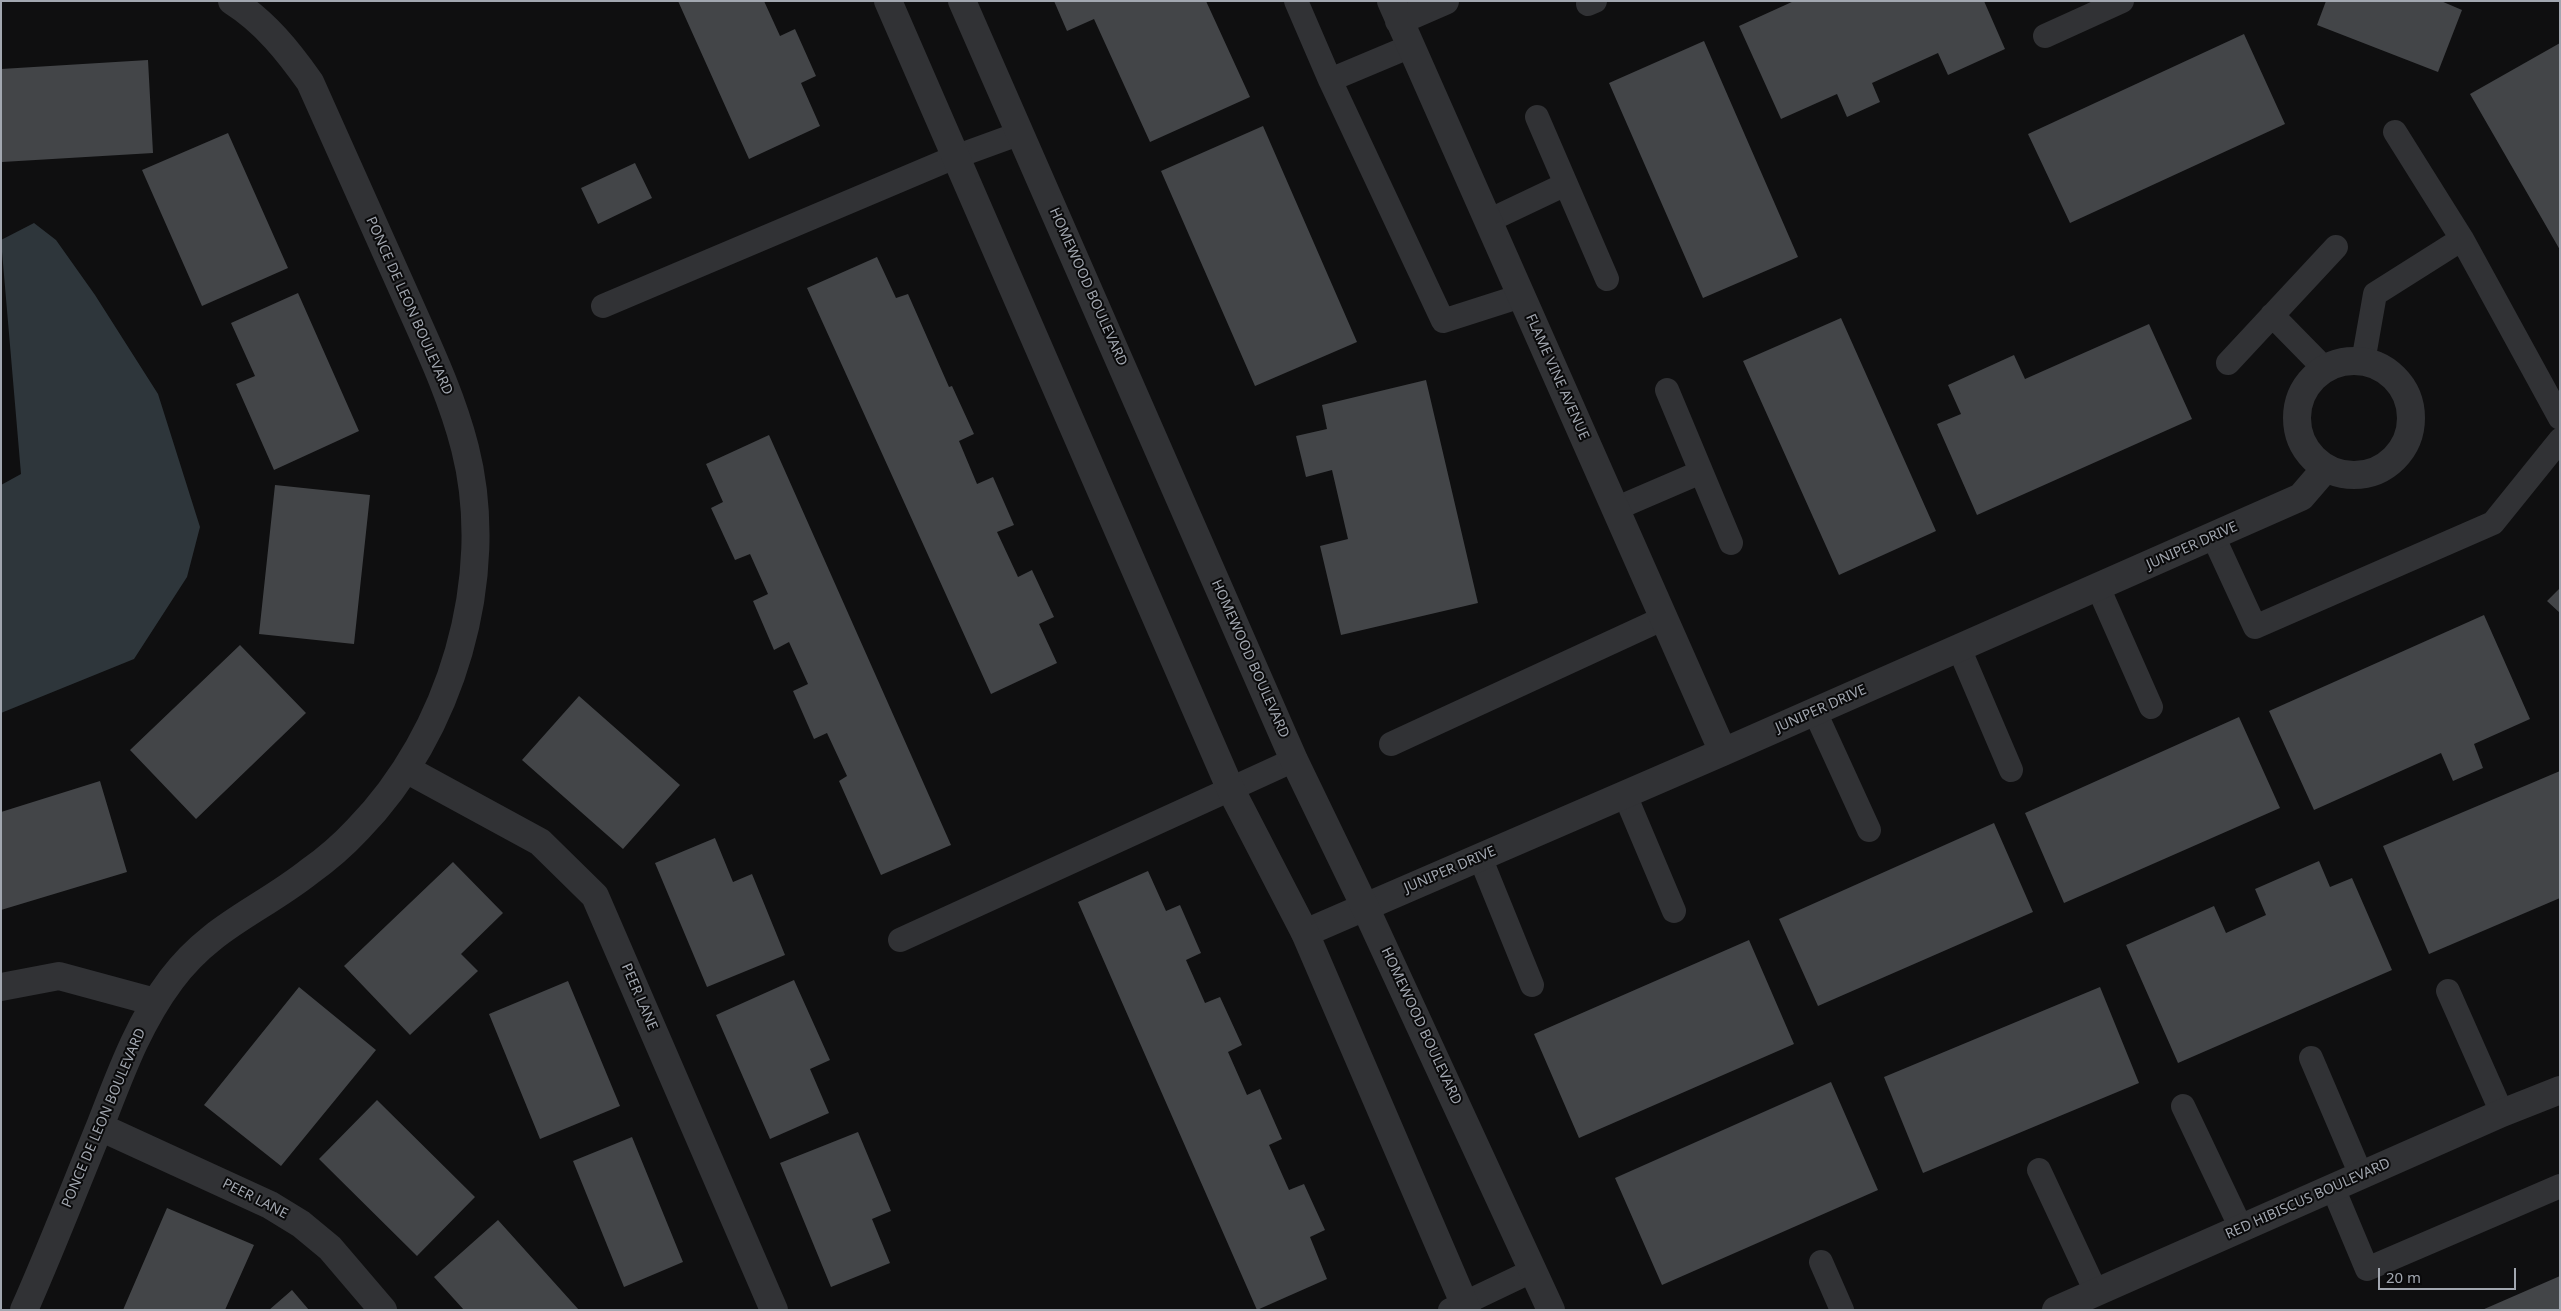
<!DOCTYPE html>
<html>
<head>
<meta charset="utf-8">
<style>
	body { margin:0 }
	#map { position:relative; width:2561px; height:1311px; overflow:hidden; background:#0f0f10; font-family:"Noto Sans",sans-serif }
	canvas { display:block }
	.frame { position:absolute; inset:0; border:2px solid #a2a7b0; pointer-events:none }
	.scale { position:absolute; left:2378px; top:1268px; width:138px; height:22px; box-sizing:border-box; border:2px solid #a2a7b0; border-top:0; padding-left:6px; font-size:15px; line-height:18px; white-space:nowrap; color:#a2a7b0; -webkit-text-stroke:4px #0a0a0b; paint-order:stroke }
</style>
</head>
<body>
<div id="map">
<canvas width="2561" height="1311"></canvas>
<div class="frame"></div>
<div class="scale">20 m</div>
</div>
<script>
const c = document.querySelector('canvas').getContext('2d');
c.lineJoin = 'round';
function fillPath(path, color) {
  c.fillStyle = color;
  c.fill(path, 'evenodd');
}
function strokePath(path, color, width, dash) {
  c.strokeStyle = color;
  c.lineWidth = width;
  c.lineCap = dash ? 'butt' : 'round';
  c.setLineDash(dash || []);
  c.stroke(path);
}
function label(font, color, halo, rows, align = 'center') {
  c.font = font + ' "Noto Sans",sans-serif';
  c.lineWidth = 4;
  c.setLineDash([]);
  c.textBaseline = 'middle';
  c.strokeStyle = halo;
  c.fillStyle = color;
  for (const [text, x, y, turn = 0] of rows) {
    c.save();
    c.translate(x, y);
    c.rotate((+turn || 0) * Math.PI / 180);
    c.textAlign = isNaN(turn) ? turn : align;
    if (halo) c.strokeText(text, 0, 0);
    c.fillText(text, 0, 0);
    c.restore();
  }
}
fillPath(new Path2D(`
	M34,223L56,240L95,295L158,394L200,527L187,577L134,659L1,713V485L21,474L1,240Z`), '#2e363b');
fillPath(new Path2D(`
	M678,1H764L780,36L795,29L816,76L801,83L820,126L749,159Z
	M1054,1H1206L1250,97L1150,142L1094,19L1067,31Z
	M1794,1H1984L2005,49L1948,75L1938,53L1872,83L1880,102L1847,117L1837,94L1781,119L1739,26Z
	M2326,1H2441L2462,10L2438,72L2317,25Z
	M2244,34L2285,124L2070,223L2028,134Z
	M1704,41L1798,257L1703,298L1609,83Z
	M2560,43V250L2470,94Z
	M148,60L153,153L2,162L1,69Z
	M1263,126L1357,342L1255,386L1161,171Z
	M228,133L288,268L202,306L142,170Z
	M635,163L652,198L598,224L581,188Z
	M877,257L896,298L908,294L949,387L952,386L974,434L959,441L977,484L993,477L1014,525L997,532L1018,577L1032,570L1054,617L1039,624L1057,663L991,694L807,288Z
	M298,293L359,431L274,470L236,384L255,376L231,323Z
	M1841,318L1936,531L1839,575L1743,361Z
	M2149,324L2192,419L1977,515L1937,424L1961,414L1948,385L2014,355L2025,379Z
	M1426,380L1478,603L1341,635L1320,546L1348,539L1332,470L1306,477L1296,436L1327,429L1322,405Z
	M769,435L951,845L881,875L839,781L847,776L827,733L814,739L793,691L808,684L789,642L774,650L753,601L768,594L750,554L735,560L711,508L723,502L706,464Z
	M275,485L370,495L354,644L259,634Z
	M2560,588V613L2547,601Z
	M2484,615L2530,719L2474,744L2483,768L2453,781L2441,753L2314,810L2269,711Z
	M240,645L306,713L196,819L130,750Z
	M579,696L680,785L623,849L522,760Z
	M2239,717L2280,808L2064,903L2025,813Z
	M2560,771V898L2429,954L2383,846Z
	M100,781L127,872L1,910V812Z
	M1994,823L2033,912L1818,1006L1779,919Z
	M715,838L733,882L752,874L785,955L707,987L655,863Z
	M2319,861L2330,887L2352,878L2392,970L2178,1063L2126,945L2214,906L2226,933L2266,915L2255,889Z
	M453,862L503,913L461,954L478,971L410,1035L344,966Z
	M1148,871L1166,911L1180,905L1201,953L1186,960L1205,1003L1220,997L1242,1045L1228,1052L1247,1095L1260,1089L1282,1139L1269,1145L1289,1190L1304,1184L1325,1230L1310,1237L1327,1279L1257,1310L1078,902Z
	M1749,940L1794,1044L1579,1138L1534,1034Z
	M794,980L830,1060L810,1069L829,1113L770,1139L716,1015Z
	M568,981L620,1106L540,1139L489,1014Z
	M299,987L376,1050L281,1166L204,1105Z
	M2100,987L2139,1083L1923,1173L1884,1077Z
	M1831,1082L1878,1190L1662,1285L1615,1178Z
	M377,1100L475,1197L417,1256L319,1159Z
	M858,1132L891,1211L872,1219L890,1263L831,1287L780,1163Z
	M632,1137L683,1262L624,1287L573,1161Z
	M167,1208L254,1245L225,1310H123Z
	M498,1220L579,1310H464L434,1277Z
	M2560,1276V1310H2482Z
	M292,1290L309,1310H269Z`), '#434548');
strokePath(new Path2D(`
	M1296,1L1330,80L1443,321L1521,296
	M1588,4L1595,1
	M2045,36L2122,1
	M1330,80L1411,46
	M1537,117L1607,279
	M2395,132L2462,239L2560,418
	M1488,221L1566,184
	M603,306L955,157L1021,133
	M2272,315L2325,369
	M2363,362L2375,294L2462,239
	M2228,363L2336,247
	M1667,390L1731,543
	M1615,509L1701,472
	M2213,536L2255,627L2493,523L2560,440
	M2098,587L2151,707
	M1959,648L2011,770
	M1815,712L1869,830
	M1391,744L1664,618
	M1625,795L1674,911
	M1480,857L1532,985
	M900,940L1294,760
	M2448,991L2502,1113
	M2311,1058L2361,1175
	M2183,1106L2241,1228
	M2039,1170L2096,1292
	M2333,1188L2367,1269L2560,1186
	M1821,1262L1842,1310
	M1450,1310L1534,1270`), '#313235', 24);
strokePath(new Path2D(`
	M1391,1L1723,752
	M1399,21L1445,1
	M2297 418a57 57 0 1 1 114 0a57 57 0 1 1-114 0Z
	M406,769L540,842L595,896L774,1310
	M1305,933L1723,752L2301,497L2326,468
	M1,987L59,976L155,1002
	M100,1127L270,1205L301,1224L330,1248L383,1310
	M24,1310C51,1249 75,1187 100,1126C120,1075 138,1024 171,980C211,926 261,910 310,871C327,859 344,844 358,829C451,734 498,578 465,448C451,393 426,342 403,290C372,221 341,151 310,82C288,51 265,22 232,1
	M2056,1310L2502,1113L2560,1090`), '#313235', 28);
strokePath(new Path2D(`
	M888,1L1231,790L1305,933L1467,1310
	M962,1L1294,760L1365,907L1551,1310`), '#313235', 28);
label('14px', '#a2a7b0', '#0a0a0b', [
	["HOMEWOOD BOULEVARD",1088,287,66],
	["PONCE DE LEON BOULEVARD",409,306,66],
	["FLAME VINE AVENUE",1557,377,66],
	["JUNIPER DRIVE",2192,546,-24],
	["HOMEWOOD BOULEVARD",1250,659,66],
	["JUNIPER DRIVE",1821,709,-24],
	["JUNIPER DRIVE",1450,870,-23],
	["PEER LANE",639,997,67],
	["HOMEWOOD BOULEVARD",1421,1026,65],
	["PONCE DE LEON BOULEVARD",104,1118,-67],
	["PEER LANE",255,1199,27],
	["RED HIBISCUS BOULEVARD",2308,1199,-24]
]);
</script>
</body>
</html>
